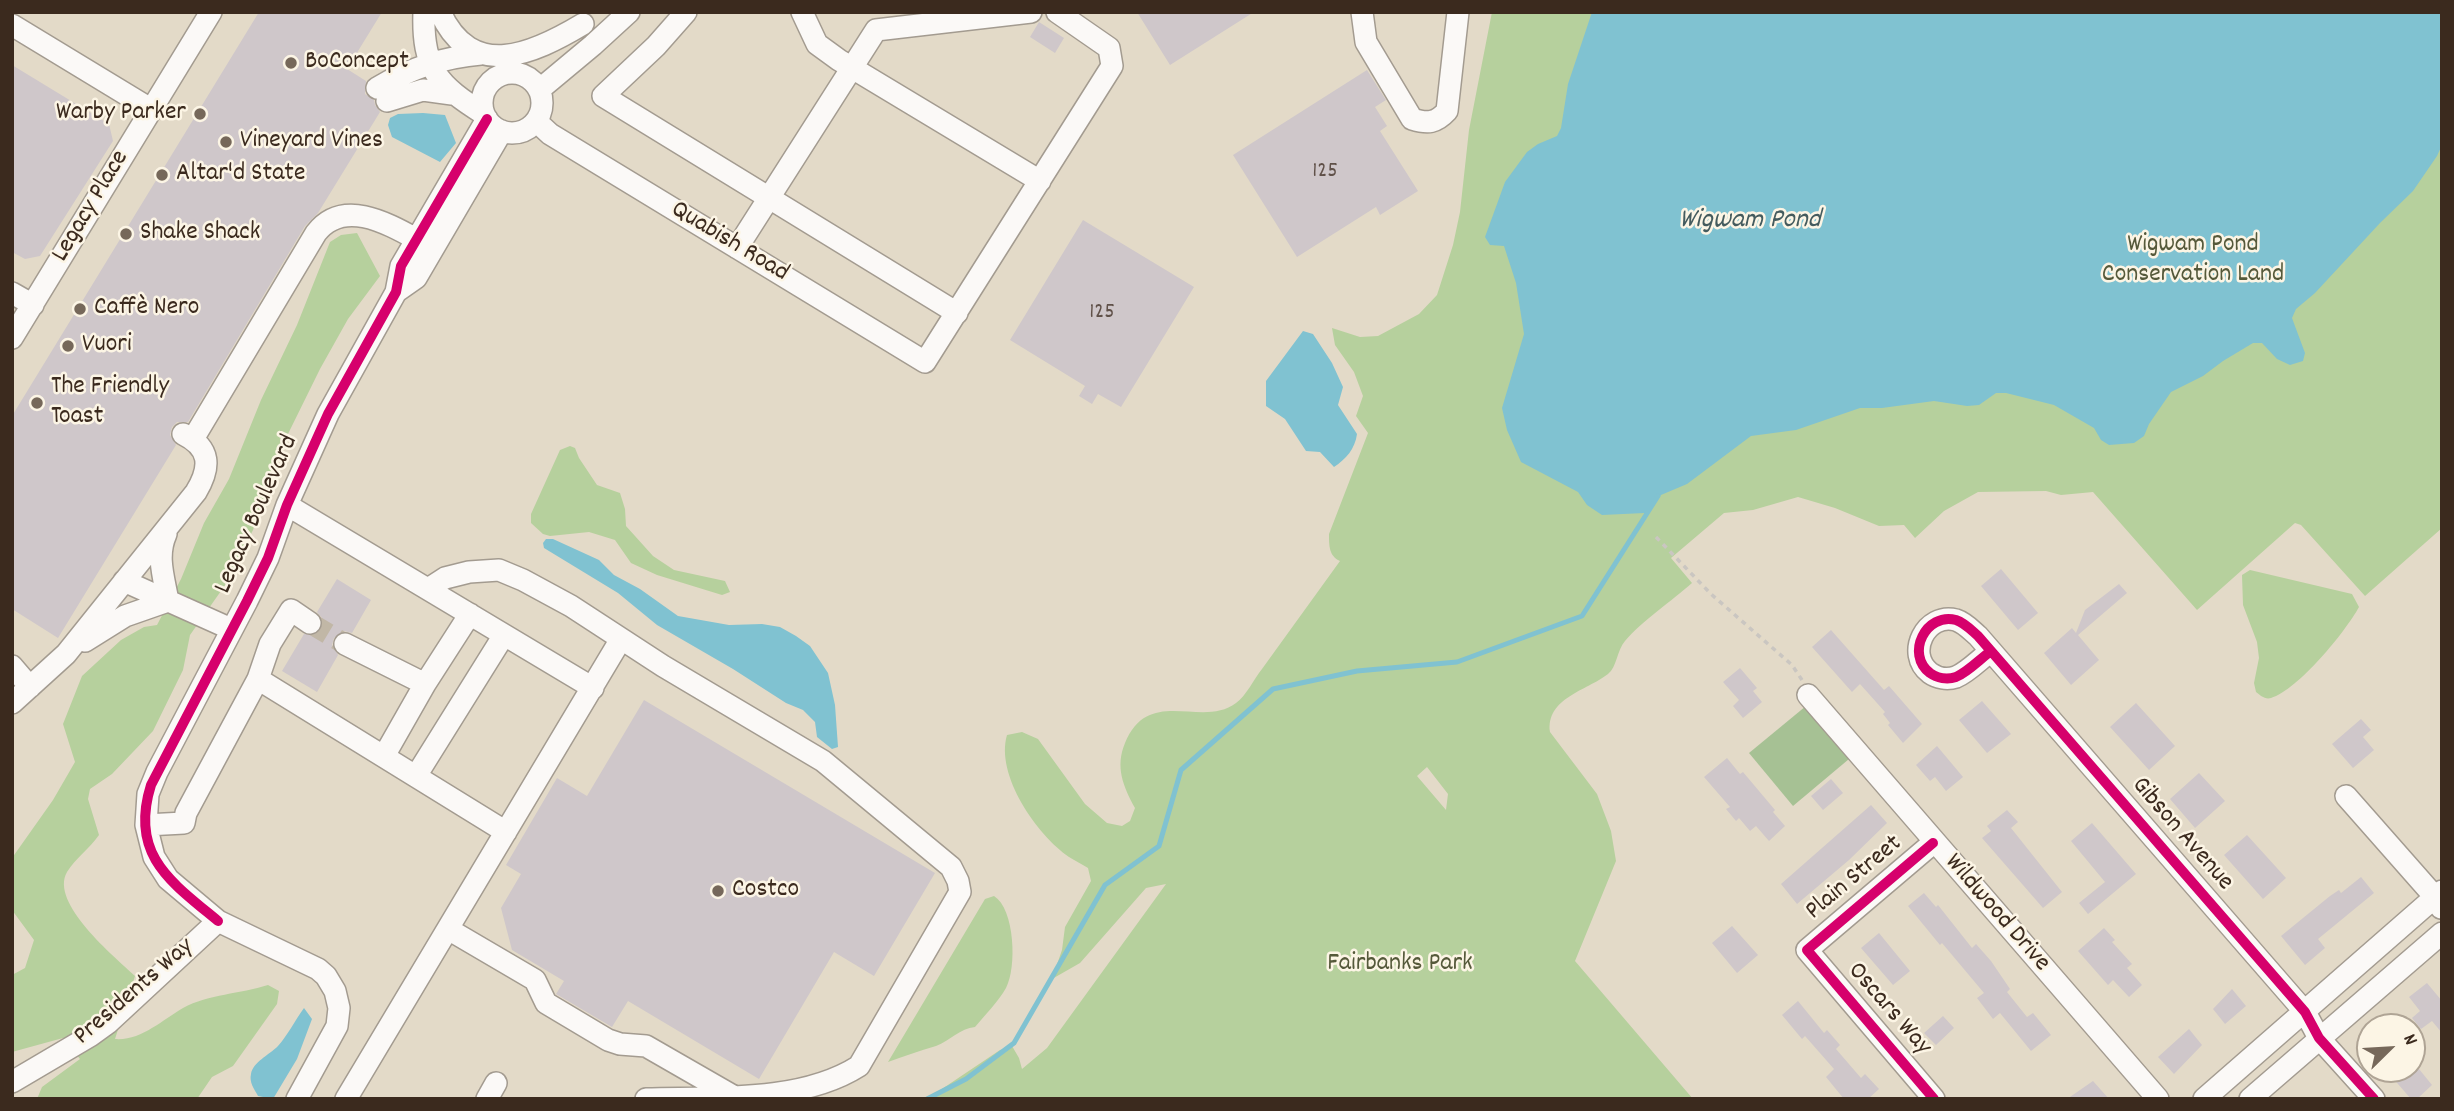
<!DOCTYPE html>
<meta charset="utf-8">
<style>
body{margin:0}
#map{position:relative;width:2454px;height:1111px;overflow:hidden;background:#e3dac8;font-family:Dekko,sans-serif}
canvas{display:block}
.frame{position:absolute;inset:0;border:14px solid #3b2a1e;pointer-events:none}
.north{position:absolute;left:2356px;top:1013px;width:70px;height:70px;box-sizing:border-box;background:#fcf5e5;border:2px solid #afa495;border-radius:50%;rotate:66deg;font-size:19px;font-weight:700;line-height:28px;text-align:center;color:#3b2a1e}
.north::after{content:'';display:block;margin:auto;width:24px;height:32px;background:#76685a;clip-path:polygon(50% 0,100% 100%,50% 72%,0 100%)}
</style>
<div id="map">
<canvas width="2454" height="1111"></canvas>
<div class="frame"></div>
<div class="north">N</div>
</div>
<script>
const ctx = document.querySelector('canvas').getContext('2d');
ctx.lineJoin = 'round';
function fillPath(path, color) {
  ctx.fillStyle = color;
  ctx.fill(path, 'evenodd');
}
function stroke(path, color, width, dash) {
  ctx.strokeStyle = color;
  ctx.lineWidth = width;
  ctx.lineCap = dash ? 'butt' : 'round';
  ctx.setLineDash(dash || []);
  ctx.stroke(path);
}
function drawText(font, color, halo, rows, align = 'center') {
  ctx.font = font + ' Dekko,sans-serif';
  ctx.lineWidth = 5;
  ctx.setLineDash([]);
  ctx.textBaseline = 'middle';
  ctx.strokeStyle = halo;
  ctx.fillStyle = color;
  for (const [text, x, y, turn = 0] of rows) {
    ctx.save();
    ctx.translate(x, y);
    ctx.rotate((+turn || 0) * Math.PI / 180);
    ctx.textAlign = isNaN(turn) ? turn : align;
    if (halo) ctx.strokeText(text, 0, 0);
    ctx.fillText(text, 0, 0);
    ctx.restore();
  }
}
fillPath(new Path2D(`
 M1492,12H2442V528L2365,596L2301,525L2295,523L2197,610L2093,492L2061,495L2046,491L1978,492L1944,511L1915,538L1904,525L1879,526L1835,508L1798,497L1753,510L1724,513L1671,558L1692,583C1673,600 1641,622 1625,641C1617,650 1617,667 1608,674C1586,691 1546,698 1550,732L1597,794L1611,831L1616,861L1575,961L1693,1099H927L1000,1050L1012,1046L1019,1058L1022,1069L1047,1048L1166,884L1146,888L1080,963L1052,979L1062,950L1065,927L1091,881L1088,868C1082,864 1075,861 1069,857C1037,835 995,775 1007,735L1022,732L1038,739L1085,804L1107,823L1122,826L1130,821L1135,808C1123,786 1115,767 1125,743C1149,685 1202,729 1236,703C1246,696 1254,679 1262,669C1288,633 1314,597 1340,561C1329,556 1329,546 1329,534L1368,433L1356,416L1363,396L1354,372L1335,345L1332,328L1360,337L1378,336L1419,314L1437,295L1453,245L1460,212L1469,130ZM1427,767L1448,794L1446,810L1417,776Z
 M357,233L380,276L348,319L320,369L286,438L253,530L228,581L190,635L183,670L153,731L112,774L90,789L88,799L99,835C90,848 75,859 67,872C49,903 115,957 135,976L115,1039C141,1041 162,1020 183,1008C209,994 240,994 268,985L279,991L277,1004L233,1066L212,1077L197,1099H37L42,1087L80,1059L63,1038L12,1052V975L25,968L34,940L12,910V858L53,800L75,762L63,724L82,676L121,640L144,627L157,625L181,579L204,523L229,479L261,400L297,325L330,242L341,235Z
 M570,446L575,448L579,458L597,485L620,493L625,509L626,526L653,556L674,570L725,581L730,592L722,595L657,575L631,563L615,540L589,532L550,536L543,534L531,523V514L560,450Z
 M2250,570L2352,594L2359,607C2346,631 2298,690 2271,698C2265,700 2260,695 2256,692L2254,683L2259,658L2257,642L2243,605L2242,575Z
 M994,896C1015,909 1017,968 1006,988C998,1002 985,1015 975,1027C960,1028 950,1041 936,1046C919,1051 904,1056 888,1062L985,899Z`), '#b6d09d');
fillPath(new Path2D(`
 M1806,706L1849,759L1793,806L1749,753Z`), '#a6c194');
fillPath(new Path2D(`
 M1592,12H2442V145L2437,156L2413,191L2380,223L2315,293L2296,309L2292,318L2305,353L2303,361L2290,365L2277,359L2262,343H2253L2223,361L2203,376L2171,392L2149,424L2144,436L2134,443L2109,445L2101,440L2094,428L2054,405L2006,393H1996L1979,405L1967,406L1934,401L1882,408H1860L1796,430L1751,436L1687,484L1661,495L1645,513L1602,515L1587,505L1578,492L1521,462L1507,430L1502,408L1524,334L1516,283L1504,246L1490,245L1485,237L1505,182L1527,152L1538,144L1557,136L1561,128L1568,84Z
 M423,113L445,115L456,143L440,162L392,137L388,125L390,118L398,114Z
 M1303,331L1313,334L1332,363L1343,387L1338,405L1357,434C1355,449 1346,459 1334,467L1320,452L1306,451L1285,419L1266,406V381Z
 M546,539H553L599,560L614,575L640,589L678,616L729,625L762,624L780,627L796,636L810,646L828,673L835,705L838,747L832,749L817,737L815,722L803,710L786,703L733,669L657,625L618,593L544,548L543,543Z
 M304,1008L312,1019L297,1059L273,1099L258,1096C254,1089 249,1082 251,1074C253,1062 269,1055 278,1046C288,1035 295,1020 304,1008Z`), '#80c2d1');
stroke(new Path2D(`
 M927,1099L966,1079L1014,1043L1105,885L1159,846L1181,770L1273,689L1357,671L1457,662L1582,616L1658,496`), '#80c2d1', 5);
fillPath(new Path2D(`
 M259,12H382L347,69L366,81L365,94L374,100L375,105L380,112L318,213L305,226L188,422H177L172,427L170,435L176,445L58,638L12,609V416Z
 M1137,12H1254L1170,65Z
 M1039,22L1064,38L1055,53L1030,37Z
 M12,65L109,124L113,141L40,256L25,259L12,252Z
 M1367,70L1386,100L1375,107L1387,126L1380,131L1418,191L1380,215L1376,207L1297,257L1233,155Z
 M1083,220L1194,287L1121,407L1098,394L1092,404L1079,396L1085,386L1010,340Z
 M2001,569L2038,613L2018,630L1981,586Z
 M337,579L371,600L352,633L344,631L334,638L332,645L338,655L317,692L282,671L304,634L315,635L321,630L322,618L317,612Z
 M2119,584L2127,593L2078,635L2099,660L2071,685L2044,653L2072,628L2076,633L2085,610Z
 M1831,630L1884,690L1889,686L1922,724L1903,743L1888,725L1890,723L1883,714L1885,712L1860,684L1852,692L1812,647Z
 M1740,668L1757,688L1753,691L1762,702L1743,718L1733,706L1739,700L1723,682Z
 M644,700L935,873L874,976L834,952L759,1079L628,1001L612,1027L556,994L564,981L512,950L501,908L521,874L506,865L557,778L587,796Z
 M1982,701L2011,734L1987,753L1959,720Z
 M2136,703L2175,746L2149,770L2110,727Z
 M2361,719L2371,730L2363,737L2374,750L2353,768L2332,744Z
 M1937,746L1963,777L1946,791L1935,777L1930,781L1916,765Z
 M1727,758L1740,774L1743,772L1775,810L1773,812L1785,826L1769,841L1756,826L1750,831L1739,818L1736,821L1726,809L1730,807L1704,777Z
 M2199,773L2225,801L2195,828L2170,799Z
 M1831,779L1843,793L1823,810L1811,796Z
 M1871,805L1887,823L1849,860L1797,904L1781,884Z
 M2007,810L2018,822L2011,828L2062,892L2043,908L1982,838L1991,831L1987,826Z
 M2092,823L2136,874L2088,914L2079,903L2105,882L2071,841Z
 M2247,835L2286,878L2263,899L2224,855Z
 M2361,877L2374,893L2318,939L2325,948L2305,965L2281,936L2330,896L2339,890L2341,893Z
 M1924,893L1936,907L1938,905L1972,948L1976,944L1991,961L2010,989L2007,992L2027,1017L2033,1013L2051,1035L2031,1051L2000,1013L1993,1019L1977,998L1984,993L1942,943L1940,945L1908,906Z
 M1732,926L1758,955L1737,973L1712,943Z
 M2104,928L2115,940L2112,942L2132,964L2127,968L2142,985L2129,997L2113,980L2108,985L2078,951Z
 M1879,933L1910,971L1893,985L1861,948Z
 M2427,983L2442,1001V1033L2432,1021L2421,1029L2412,1018L2420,1011L2409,997Z
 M2232,989L2246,1006L2225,1024L2213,1009Z
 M1798,1001L1824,1033L1827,1030L1840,1045L1836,1049L1861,1078L1865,1074L1879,1089L1868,1099H1844L1826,1077L1834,1069L1805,1036L1802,1039L1782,1015Z
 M1943,1016L1954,1028L1936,1045L1924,1033Z
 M2189,1029L2202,1045L2174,1074L2158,1057Z
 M2385,1069H2419L2432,1085L2417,1099H2411Z
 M2093,1081L2109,1099H2067Z`), '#cfc7ca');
stroke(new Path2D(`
 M310,623L345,644`), '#c1b7a6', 21, [21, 10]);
const minor = new Path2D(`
 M424,12C422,69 438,85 484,114
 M440,12C472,82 533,54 583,24
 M686,12L656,46L603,96L957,313
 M802,12L817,44L839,60L1040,181
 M1362,12L1366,42L1412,119C1428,124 1436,123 1447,111L1458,12
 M12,25L152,110
 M482 103a30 30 0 1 1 60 0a30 30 0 1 1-60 0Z
 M377,88C409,69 444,57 481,54
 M539,90L593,45L629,12
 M387,101L423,90L452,94
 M536,121L550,134L925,362L1112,66L1109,48L1057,12
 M737,248L876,30L1031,12
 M396,292L416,278L502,131
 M12,293L33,305
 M12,338L211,12
 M193,439L316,233C347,193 399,231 433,248
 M287,505L593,688
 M166,534C156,556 164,578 168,601
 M124,581L231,629
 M428,589L445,578L469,572L499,570L523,580L571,606L663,666L823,761L951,867L958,881L960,892L859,1066C801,1103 714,1097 646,1099
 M85,641L125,616L168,601
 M345,644L425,684
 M1991,651C1980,659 1968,672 1956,677C1947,680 1937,678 1930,673C1905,654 1926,612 1956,620C1965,623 1971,630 1978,636L2305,1012L2319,1038L2374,1099
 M12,666L30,687
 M258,679L506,832
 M1808,695L2158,1099
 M12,703L66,654L196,492C211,467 211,448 183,434
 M384,756L425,684L470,614
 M416,776L504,635
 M2346,796L2435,897L2441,908
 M146,825L184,823L186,813L258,679L270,644L291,610L310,623
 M1933,843L1807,950L1934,1099
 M448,929L535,980L546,1003L608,1040L620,1044L646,1046L733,1096
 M12,1082L90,1036L108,1023L218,921
 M297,1099L337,1026L339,1008L335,991L326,976L318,969L218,921L168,879L154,857L146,825L148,794L157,772L247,601L268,558L287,505L328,414L396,292L401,266L487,119
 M346,1099L621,639
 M487,1099L496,1083
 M2204,1099L2442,891
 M2250,1099L2442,933`);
stroke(minor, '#a39b90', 24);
stroke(new Path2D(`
 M1656,537L1711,594L1792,665L1802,680`), '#cac6c1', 3.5, [5, 5]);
stroke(minor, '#fbf9f7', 21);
stroke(new Path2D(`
 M1991,651C1980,659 1968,672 1956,677C1947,680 1937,678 1930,673C1905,654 1926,612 1956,620C1965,623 1971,630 1978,636L2305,1012L2319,1038L2374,1099
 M1933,843L1807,950L1934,1099
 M218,921C171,882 129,855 151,785L247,601L268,558L287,505L328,414L396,292L401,266L487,119`), '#d6006c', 10);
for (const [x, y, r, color] of [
 [291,63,7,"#76685a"],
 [200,114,7,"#76685a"],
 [226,142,7,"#76685a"],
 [162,175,7,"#76685a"],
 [126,234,7,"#76685a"],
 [80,309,7,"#76685a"],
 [68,346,7,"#76685a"],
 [37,403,7,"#76685a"],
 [718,891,7,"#76685a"]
]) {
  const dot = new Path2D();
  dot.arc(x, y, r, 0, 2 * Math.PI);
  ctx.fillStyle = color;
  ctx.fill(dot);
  stroke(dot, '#fcf5e5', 2.5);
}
drawText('23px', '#605149', null, [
 ["125",1325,173],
 ["125",1102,314]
]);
drawText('26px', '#3b2a1e', '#fcf5e5', [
 ["BoConcept",305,63],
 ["Warby Parker",186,114,"right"],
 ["Vineyard Vines",240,142],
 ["Altar'd State",176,175],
 ["Shake Shack",140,234],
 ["Caffè Nero",94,309],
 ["Vuori",82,346],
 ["The Friendly",51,388],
 ["Toast",51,418],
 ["Costco",732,891]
], 'left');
drawText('26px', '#3b2a1e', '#fcf5e5', [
 ["Legacy Place",92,207,-59],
 ["Quabish Road",729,243,31],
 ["Legacy Boulevard",258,515,-66],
 ["Gibson Avenue",2181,835,49],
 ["Plain Street",1855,879,-40],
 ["Wildwood Drive",1996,914,49],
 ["Presidents Way",135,993,-41],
 ["Oscars Way",1888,1010,49]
]);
drawText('26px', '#55593a', '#fcf5e5', [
 ["Wigwam Pond",2193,246],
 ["Conservation Land",2193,276],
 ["Fairbanks Park",1400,965]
]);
drawText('italic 28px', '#445b5e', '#fcf5e5', [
 ["Wigwam Pond",1750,222]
]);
</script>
